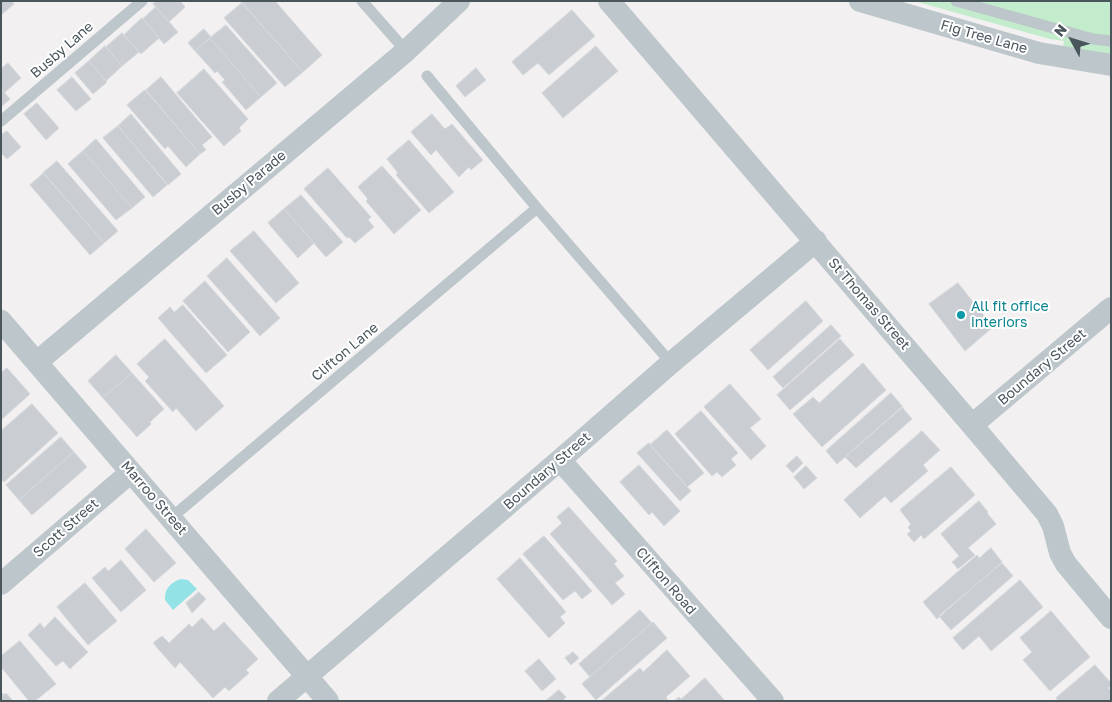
<!DOCTYPE html>
<style>
body{margin:0}
#map{position:relative;width:1112px;height:702px;overflow:hidden;background:#f2f0f0;font-family:"Golos Text",sans-serif}
canvas{display:block}
.frame{position:absolute;inset:0;border:2px solid #49565c;pointer-events:none}
.north{position:absolute;left:1047px;top:15px;width:50px;height:50px;-webkit-text-stroke:4px #fff;paint-order:stroke;rotate:309deg;font-size:14px;font-weight:700;line-height:20px;text-align:center;color:#49565c}
.north::after{content:'';display:block;margin:auto;width:18px;height:22px;background:#49565c;clip-path:polygon(50% 0,100% 100%,50% 72%,0 100%)}
</style>
<div id="map">
<canvas width="1112" height="702"></canvas>
<div class="frame"></div>
<div class="north">N</div>
</div>
<script>
const ctx = document.querySelector('canvas').getContext('2d');
ctx.lineJoin = 'round';
function fillPath(path, color) {
  ctx.fillStyle = color;
  ctx.fill(path, 'evenodd');
}
function stroke(path, color, width, dash) {
  ctx.strokeStyle = color;
  ctx.lineWidth = width;
  ctx.lineCap = dash ? 'butt' : 'round';
  ctx.setLineDash(dash || []);
  ctx.stroke(path);
}
function drawText(font, color, halo, rows, align = 'center') {
  ctx.font = font + ' "Golos Text",sans-serif';
  ctx.lineWidth = 4;
  ctx.setLineDash([]);
  ctx.textBaseline = 'middle';
  ctx.strokeStyle = halo;
  ctx.fillStyle = color;
  for (const [text, x, y, turn = 0] of rows) {
    ctx.save();
    ctx.translate(x, y);
    ctx.rotate((+turn || 0) * Math.PI / 180);
    ctx.textAlign = isNaN(turn) ? turn : align;
    if (halo) ctx.strokeText(text, 0, 0);
    ctx.fillText(text, 0, 0);
    ctx.restore();
  }
}
fillPath(new Path2D(`
 M914,1H1111V70L1063,47L1064,41L1050,39Z`), '#c2eccb');
fillPath(new Path2D(`
 M181,579L188,580L197,589L173,610L165,600C164,589 171,582 181,579Z`), '#92e2e6');
const building = new Path2D(`
 M1,1H12L14,4L1,15Z
 M156,1H180L185,7L169,22L153,4Z
 M241,1H275L322,55L303,72Z
 M242,3L303,72L285,87L224,18Z
 M156,7L178,32L164,44L143,19Z
 M572,10L595,36L549,75L538,63L523,75L512,62Z
 M142,18L159,38L141,54L124,35Z
 M226,25L277,83L261,97L210,38Z
 M204,29L211,37L195,51L188,43Z
 M122,33L139,52L122,66L106,47Z
 M210,38L261,97L246,110L222,82L225,80L217,71L215,73L195,51Z
 M105,46L122,66L106,81L89,61Z
 M596,46L618,71L563,118L542,93Z
 M89,61L107,82L93,94L75,73Z
 M8,63L21,78L4,93L1,89V69Z
 M476,68L486,80L465,97L456,86Z
 M204,69L248,119L239,128L241,131L224,146L177,93Z
 M72,77L91,99L76,111L57,90Z
 M161,77L212,137L202,145L206,150L200,154L146,90Z
 M1,89L10,99L1,107Z
 M145,90L200,154L186,167L168,146L165,149L127,105Z
 M37,103L59,128L46,140L24,114Z
 M131,114L181,174L168,185L118,126Z
 M432,114L445,129L452,124L483,160L471,170L469,167L459,177L436,150L431,155L411,132Z
 M118,126L167,185L153,197L103,138Z
 M7,131L21,147L7,159L1,153V135Z
 M96,139L145,197L132,208L83,151Z
 M409,140L454,192L429,213L396,175L398,173L387,159Z
 M83,151L132,208L116,220L68,164Z
 M57,161L118,231L104,243L43,173Z
 M382,166L421,210L394,234L366,201L368,199L358,187Z
 M328,168L371,217L368,220L374,227L355,243L349,237L347,238L304,189Z
 M44,173L104,243L90,255L30,185Z
 M301,195L343,242L326,257L284,209Z
 M284,209L314,243L298,258L268,223Z
 M254,231L299,283L276,303L230,251Z
 M227,258L280,318L260,336L207,276Z
 M205,281L250,332L228,352L183,301Z
 M958,283L993,327L965,351L929,304Z
 M806,301L823,321L768,370L750,350Z
 M183,305L227,355L206,373L158,318L170,307L174,312Z
 M831,325L841,336L783,388L773,377Z
 M165,339L224,406L196,431L176,408L173,412L145,381L149,377L137,364Z
 M840,339L854,355L790,410L777,395Z
 M116,355L132,373L103,398L88,381Z
 M863,363L886,390L822,447L793,414L813,397L819,403Z
 M7,368L30,394L1,420V373Z
 M132,373L164,409L150,422L151,424L137,437L103,398Z
 M730,384L761,419L750,428L766,446L751,460L704,407Z
 M891,393L903,407L837,464L826,451Z
 M32,404L58,433L4,482L1,479V431Z
 M902,407L912,419L856,468L845,457Z
 M701,411L738,453L731,459L736,465L722,477L717,472L712,476L675,434Z
 M667,430L704,473L687,487L650,445Z
 M922,431L940,450L923,465L928,471L891,503L885,496L860,518L844,500Z
 M61,437L74,452L19,500L6,485Z
 M649,443L691,491L680,501L637,453Z
 M74,452L87,467L32,515L19,500Z
 M797,456L803,463L793,473L786,466Z
 M639,465L680,511L664,526L652,512L649,515L620,482Z
 M806,466L817,478L804,489L794,477Z
 M951,467L975,495L924,539L921,535L914,542L907,534L911,531L908,527L911,524L900,510Z
 M979,501L988,512L987,513L996,524L968,548L975,555L958,569L952,562L959,556L941,534Z
 M569,507L617,561L614,564L624,576L615,583L625,594L612,605L550,534L562,523L557,517Z
 M146,529L176,563L154,582L125,549Z
 M544,536L592,591L582,599L575,591L563,600L523,554Z
 M991,548L1002,562L937,619L923,602L977,555L979,558Z
 M520,558L566,612L560,617L565,623L549,638L497,579Z
 M121,560L146,590L121,612L92,578L105,567L108,571Z
 M1002,563L1013,576L951,630L939,616Z
 M1020,580L1043,607L991,651L979,636L963,650L953,638Z
 M85,583L117,621L88,645L57,607Z
 M199,592L206,599L192,613L186,603Z
 M640,610L652,623L590,677L579,664Z
 M1051,611L1090,657L1050,691L1023,660L1032,652L1020,638Z
 M55,617L88,652L70,669L63,661L56,666L28,635L40,623L44,628Z
 M202,618L214,631L224,622L258,659L246,670L249,673L229,691L225,687L213,698L180,662L175,668L153,643L162,636L169,643L189,624L192,627Z
 M653,622L667,638L596,700L582,684Z
 M20,641L56,684L35,701H29L1,667V656Z
 M667,650L690,676L666,697L668,701H601L640,668L643,672Z
 M573,652L579,658L571,665L565,658Z
 M539,659L556,679L542,691L525,671Z
 M1095,665L1111,683V686L1108,688L1111,691V701H1058L1056,698Z
 M705,678L725,701H674L679,697L681,699Z
 M559,690L566,697L562,701H548L547,700Z
 M1,692L4,695L6,693L13,701H1Z`);
fillPath(building, '#caced2');
stroke(building, '#d4d7db', 1);
stroke(new Path2D(`
 M362,1L406,51
 M956,1L1093,39L1111,41
 M427,76L537,208L671,363
 M1,121L142,1
 M171,518L537,208`), '#bdc6cb', 11);
stroke(new Path2D(`
 M609,1L972,425L1047,514L1053,526L1060,553L1066,564L1111,618
 M860,1L1039,53L1111,65
 M1,321L328,701
 M37,362L406,51L459,1
 M972,425L1111,308
 M560,460L773,701
 M1,584L131,472
 M278,701L560,460L671,363L816,241`), '#bdc6cb', 22);
for (const [x, y, r, color] of [
 [961,315,5,"#0f9aa8"]
]) {
  const dot = new Path2D();
  dot.arc(x, y, r, 0, 2 * Math.PI);
  ctx.fillStyle = color;
  ctx.fill(dot);
  stroke(dot, '#fff', 2);
}
drawText('14px', '#49565c', '#fff', [
 ["Fig Tree Lane",984,37,16],
 ["Busby Lane",62,50,-41],
 ["Busby Parade",249,183,-40],
 ["St Thomas Street",869,304,49],
 ["Clifton Lane",345,352,-40],
 ["Boundary Street",1042,367,-40],
 ["Boundary Street",547,471,-41],
 ["Marroo Street",154,498,49],
 ["Scott Street",66,528,-41],
 ["Clifton Road",666,581,49]
]);
drawText('14px', '#0d838f', '#fff', [
 ["All fit office",971,307],
 ["interiors",971,323]
], 'left');
</script>
